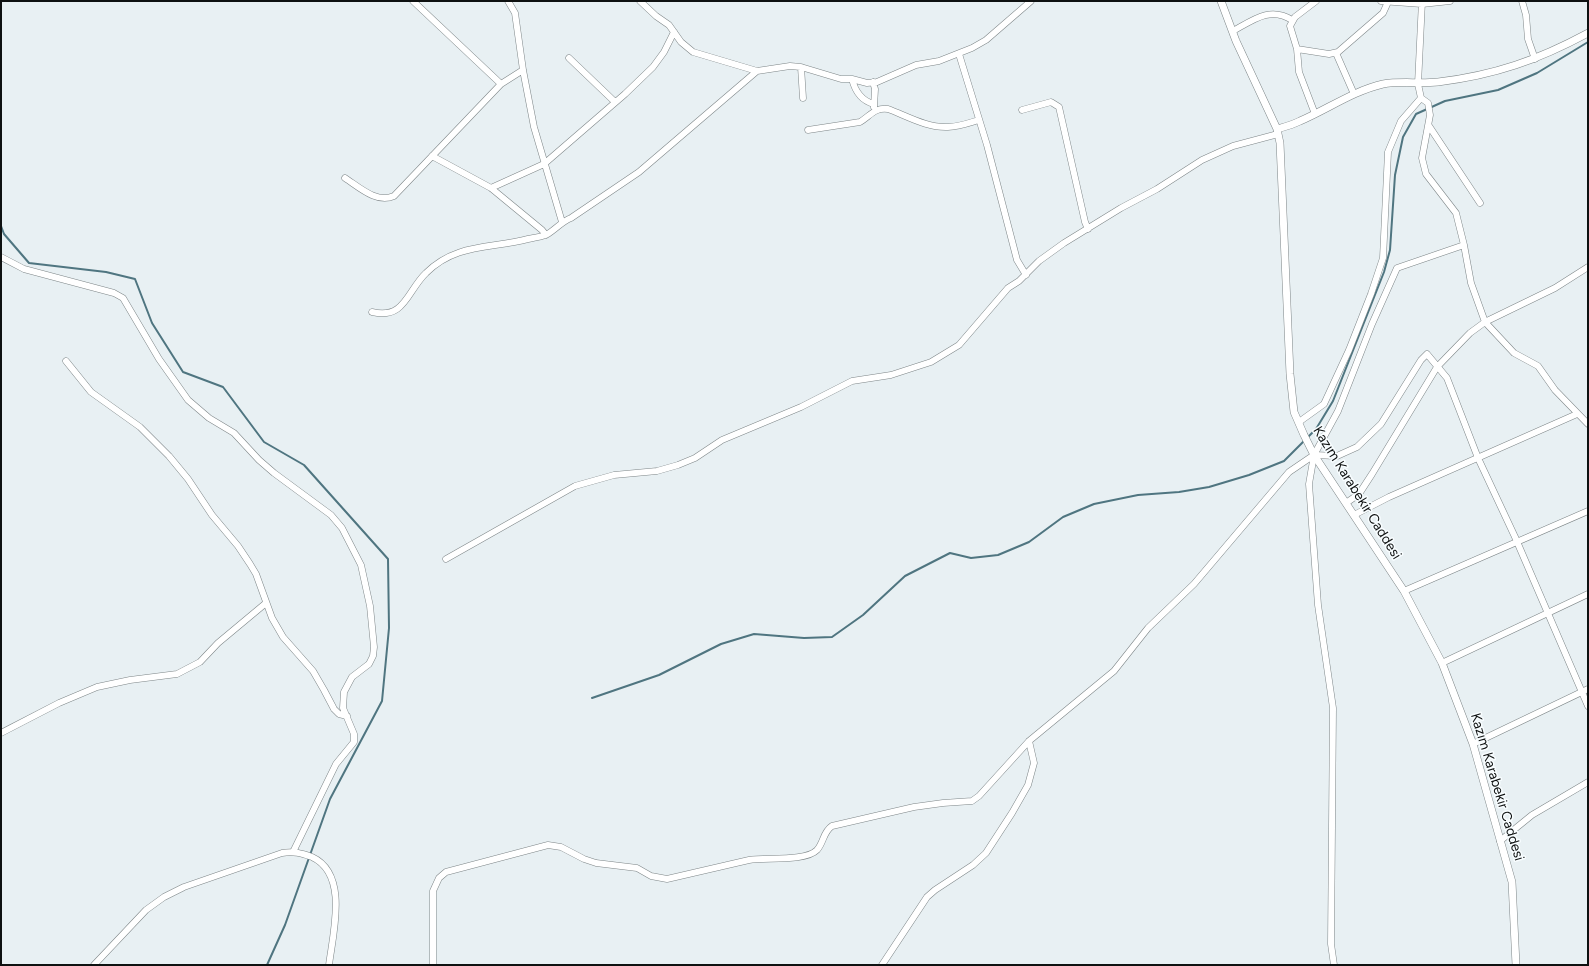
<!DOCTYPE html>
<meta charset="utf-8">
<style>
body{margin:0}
#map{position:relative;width:1589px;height:966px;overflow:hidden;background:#e8f0f3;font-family:Figtree,sans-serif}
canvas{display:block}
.frame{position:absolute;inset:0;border:2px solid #0e1111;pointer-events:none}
</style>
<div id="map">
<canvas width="1589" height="966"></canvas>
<div class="frame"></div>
</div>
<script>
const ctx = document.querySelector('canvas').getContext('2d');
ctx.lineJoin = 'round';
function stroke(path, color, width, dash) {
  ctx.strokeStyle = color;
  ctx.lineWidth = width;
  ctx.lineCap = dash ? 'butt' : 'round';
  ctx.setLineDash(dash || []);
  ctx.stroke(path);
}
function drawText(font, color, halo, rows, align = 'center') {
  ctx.font = font + ' Figtree,sans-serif';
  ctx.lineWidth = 3;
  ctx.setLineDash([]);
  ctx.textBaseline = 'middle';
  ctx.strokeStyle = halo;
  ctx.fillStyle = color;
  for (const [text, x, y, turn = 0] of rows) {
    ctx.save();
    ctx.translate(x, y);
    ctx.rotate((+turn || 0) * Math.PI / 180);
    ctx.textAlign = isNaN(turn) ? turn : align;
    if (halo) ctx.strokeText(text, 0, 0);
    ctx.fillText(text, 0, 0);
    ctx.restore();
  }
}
stroke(new Path2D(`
 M1,226L4,234L29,263L106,272L135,279L152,323L183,372L223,387L264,442L304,465L388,559L389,628L382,701L330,799L285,925L267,965
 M592,698L659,675L721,644L754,634L804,638L832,637L863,615L905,576L950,553L971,558L998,555L1029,542L1063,517L1094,504L1138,495L1179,492L1209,487L1249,475L1284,461L1316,429L1333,401L1384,272L1390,250L1395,175L1403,137L1416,114L1445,101L1498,90L1537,73L1588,42`), '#4f7580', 2);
const minor = new Path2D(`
 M413,1L501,84
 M508,1L515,13L523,70L534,127L562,222
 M640,1L656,16L669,25L681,42L693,52L757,71L790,66L801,67L841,79H852L867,83L877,82L916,65L939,61L972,48L986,40L1031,1
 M1381,1L1422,4L1450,1
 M1422,1L1418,84L1421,98L1428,103L1430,115L1422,158L1426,174L1456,213L1464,245L1471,283L1485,322L1514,353L1538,366L1555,390L1588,424
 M1522,1L1526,15L1528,39L1535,59
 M1233,31C1253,20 1270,6 1292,20
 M1297,49L1329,54L1338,52L1383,13L1388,2
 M1336,53L1354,94
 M959,54L987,145L1017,260L1026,275
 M569,58L615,102
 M801,67L803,98
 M852,79C855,91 862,101 874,104
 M873,82L875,89L874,107
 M1022,110L1051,102L1059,107L1085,222L1088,229
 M1315,114L1299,72L1297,49L1290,26L1295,17L1316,1
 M1429,126L1480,203
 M808,130L860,122C870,116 875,107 888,109C907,116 927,128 948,127C958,127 969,123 979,120
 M432,156L491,188L542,230L546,235
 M345,178C359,187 377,204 394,196L501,84L523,70
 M491,188L544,164L625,94L653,67L664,52L674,32
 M1,257L24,269L114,293L123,298L159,359L188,400L209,418L234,433L259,460L274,473L331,515L342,528L361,565L370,606L374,647L373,656L369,664L352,677L344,692L343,708L354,734V742L336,764L293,852
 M372,312C405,320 407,291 426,273C456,243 491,249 528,239C533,238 540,237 546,235C555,230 561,222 571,218L639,172L757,71
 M66,361L91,392L140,427L169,456L188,479L212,515L238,546L250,564L256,574L272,618L283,637L313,671L324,690L334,709L339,714L347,716
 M1299,422L1324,404L1349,350L1371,294L1383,258L1388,152L1401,121L1421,98
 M1346,503L1359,494L1372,474L1437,367L1470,333L1485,322L1555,288L1588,267
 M1354,515L1389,497L1577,414
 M446,559L575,486L614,475L657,471L678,465L695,458L722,440L801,407L852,381L891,375L931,362L959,345L1008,288L1019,281L1039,261L1064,243L1121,208L1157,189L1202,160L1233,146L1278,134
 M1404,591L1588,511
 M1442,663L1588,594
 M1,733L59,703L97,687L130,680L177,674L200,662L218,643L266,603
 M1473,744L1588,689
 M1500,841L1532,815L1588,782
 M94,965L146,910L164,897L184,887L282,853C293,851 301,853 312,857C349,874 333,933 329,965
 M433,965V891L439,878L446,872L548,845L561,847L584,859L596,863L637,868L651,876L667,879L749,860C765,857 805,862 817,850C824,842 823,832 832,826L914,807L943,803L972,801L979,796L1029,741L1114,671L1148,628L1194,584L1289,472L1314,455L1338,411L1372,324L1397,268L1464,245
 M882,965L927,897L935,890L973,865L986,853L1012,813L1028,785L1034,763L1029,741
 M1334,965L1331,944L1333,708L1318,605L1309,484L1314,455L1337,456L1357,447L1381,424L1421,360L1427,354L1447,378L1478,458L1515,537L1588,706`);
const tertiary = new Path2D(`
 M1221,1L1236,41L1277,129L1280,143L1290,374L1294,412L1304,435L1314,455L1404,591L1442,663L1473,744L1512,882L1516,965
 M1277,129C1284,127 1292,125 1300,121C1328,109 1353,91 1383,84C1400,81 1420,84 1438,82C1495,75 1538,60 1588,33`);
stroke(minor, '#7d8587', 7);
stroke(tertiary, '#7d8587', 8);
stroke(minor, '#fff', 6);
stroke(tertiary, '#fff', 7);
drawText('14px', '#0e1111', '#f8fdff', [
 ["Kazım Karabekir Caddesi",1357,493,58],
 ["Kazım Karabekir Caddesi",1497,787,73]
]);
</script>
